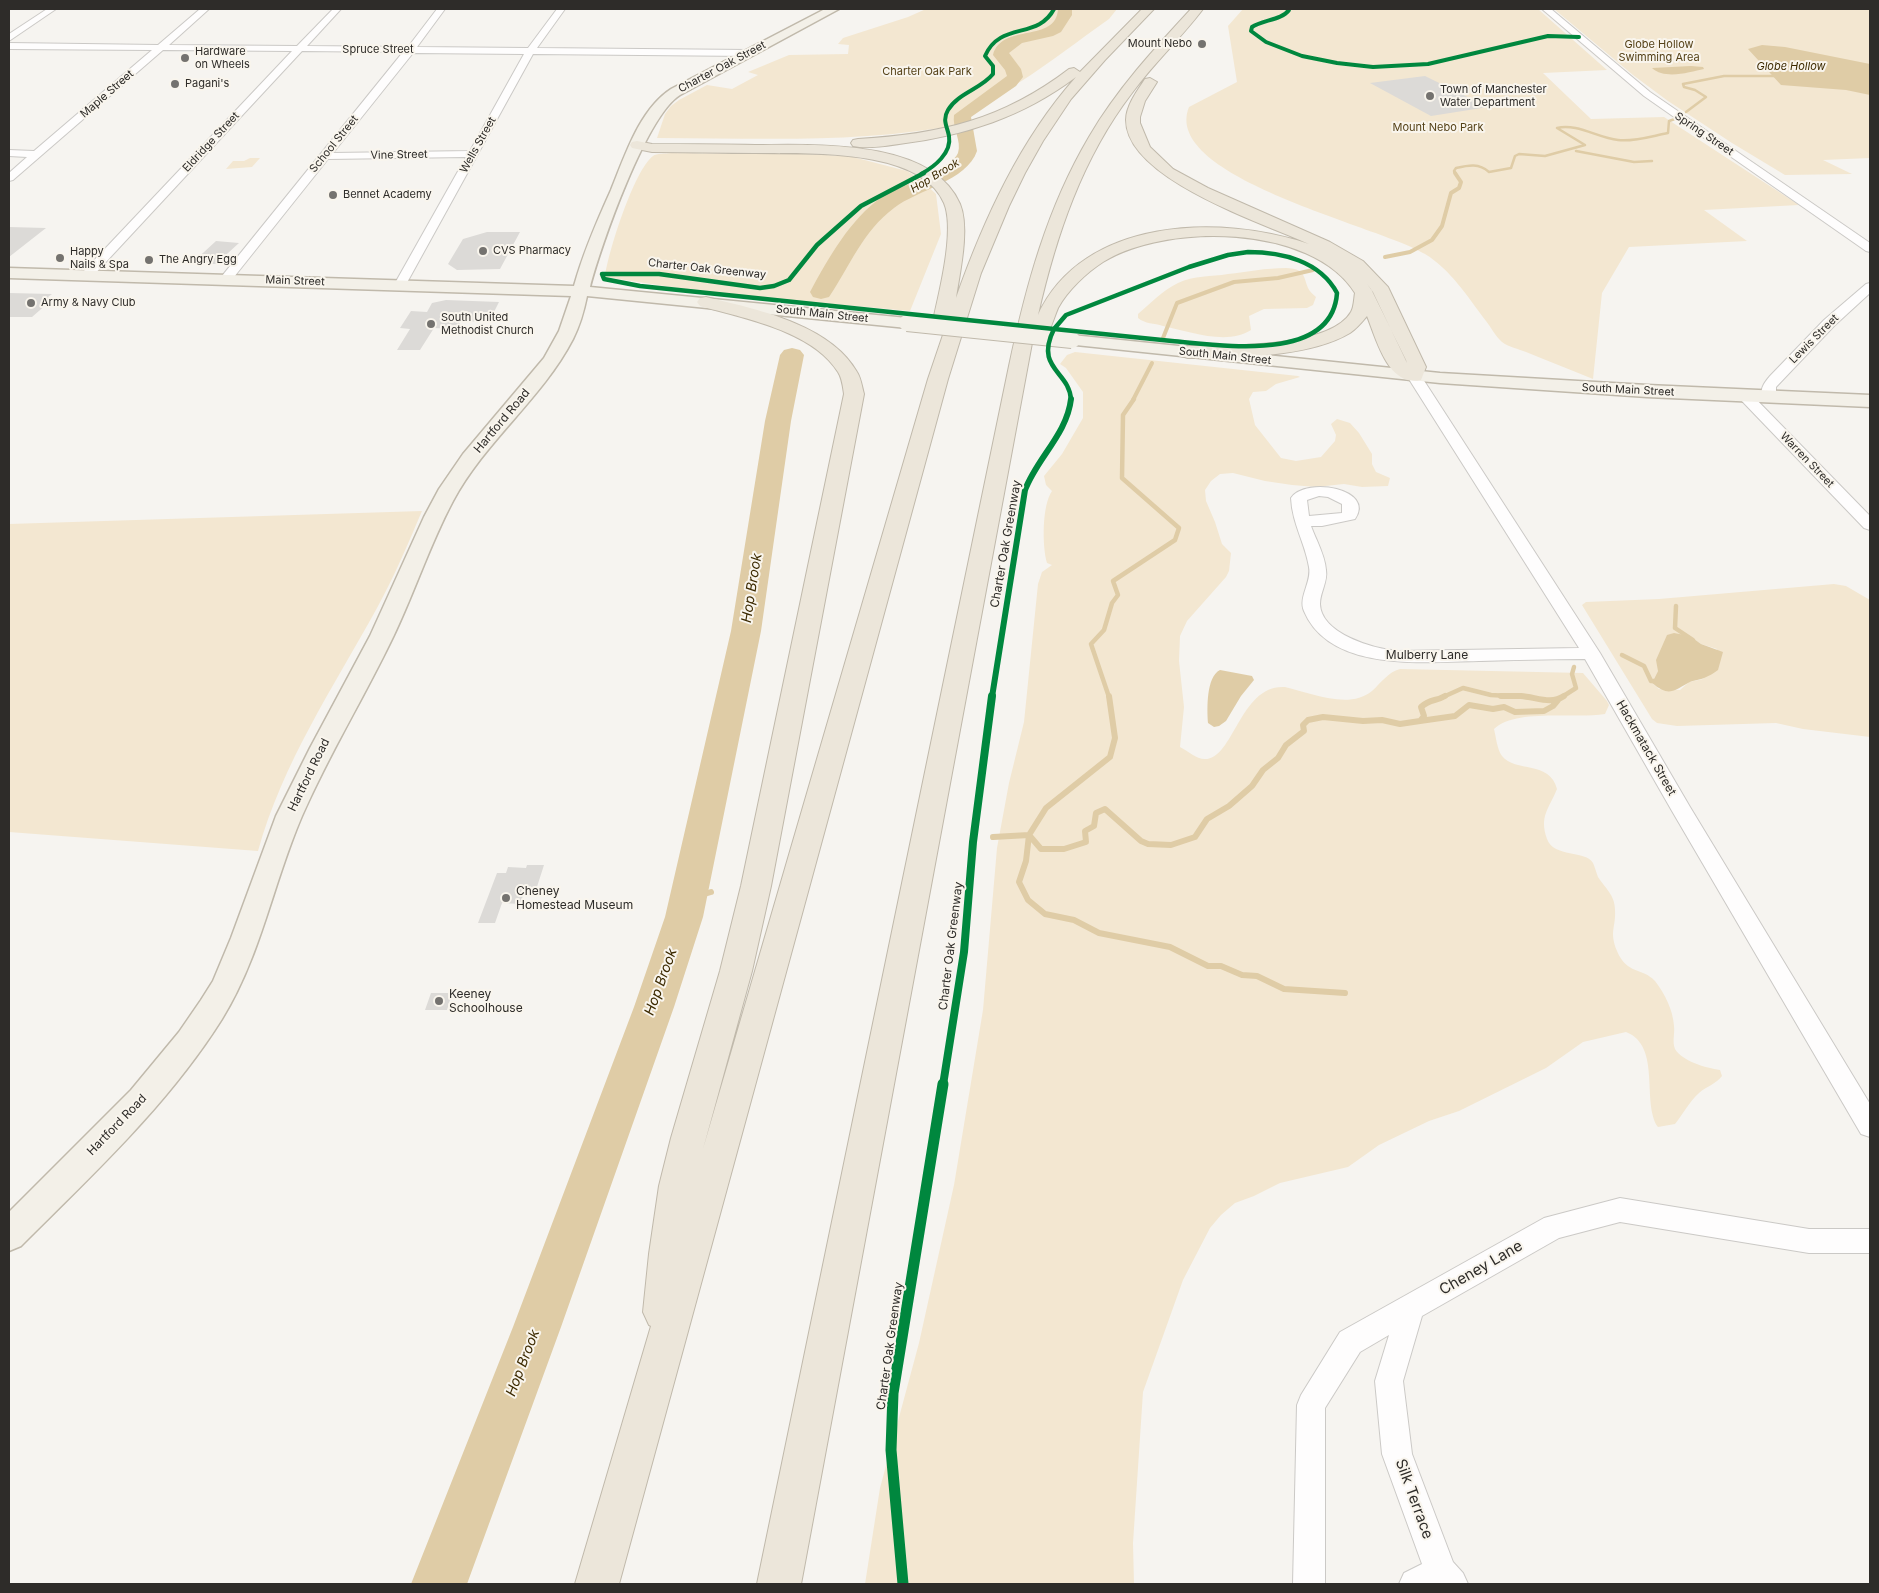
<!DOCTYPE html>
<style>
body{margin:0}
#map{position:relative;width:1879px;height:1593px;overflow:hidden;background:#f6f4f0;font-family:Inter,sans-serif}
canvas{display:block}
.frame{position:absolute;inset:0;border:10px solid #2e2c29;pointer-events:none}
</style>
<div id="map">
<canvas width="1879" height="1593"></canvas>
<div class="frame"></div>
</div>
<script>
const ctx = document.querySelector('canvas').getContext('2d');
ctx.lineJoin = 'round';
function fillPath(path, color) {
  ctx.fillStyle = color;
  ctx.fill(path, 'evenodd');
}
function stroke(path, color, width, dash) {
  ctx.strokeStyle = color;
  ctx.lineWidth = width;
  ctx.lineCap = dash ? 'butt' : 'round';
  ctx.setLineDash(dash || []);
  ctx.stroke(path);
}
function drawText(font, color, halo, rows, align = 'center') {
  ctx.font = font + ' Inter,sans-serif';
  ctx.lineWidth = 4;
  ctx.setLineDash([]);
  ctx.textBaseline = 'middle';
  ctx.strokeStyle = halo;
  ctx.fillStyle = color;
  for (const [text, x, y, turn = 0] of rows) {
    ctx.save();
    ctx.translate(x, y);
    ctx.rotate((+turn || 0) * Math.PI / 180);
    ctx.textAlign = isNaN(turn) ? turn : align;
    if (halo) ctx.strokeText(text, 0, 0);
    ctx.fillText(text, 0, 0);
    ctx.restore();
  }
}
fillPath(new Path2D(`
 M926,9H1117L1109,19C1079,40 1050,63 1020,82C995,96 979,97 962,124C860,144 761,138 657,138L665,114L671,106L679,100L707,85L732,89L758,75L748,72L789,55L848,54L849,45L838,44L843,38L908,17Z
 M1243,9H1538L1607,70L1543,73L1591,119L1664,117L1799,205L1704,210L1747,241L1629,247L1602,293L1593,379C1571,370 1548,361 1526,352C1519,349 1508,347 1502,342C1495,336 1491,327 1486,321C1467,296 1451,270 1425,254C1383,227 1160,178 1189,107L1237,82L1228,26Z
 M1554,9H1870V158L1823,160L1852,174L1785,175L1732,143L1668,101L1633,75Z
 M671,153L802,154L849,156L907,171L920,179L936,194L941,234L910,311L711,293L605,277C608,253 634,170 653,156C657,153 665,154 671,153Z
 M250,158H260L252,167L226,169L233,161H244Z
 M1286,268C1304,269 1303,274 1308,288C1310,292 1313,294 1316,297L1313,305L1307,308L1264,309L1249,316L1251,330C1227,346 1188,331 1163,326C1154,323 1145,324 1138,318V314C1151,303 1163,290 1178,283C1194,275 1211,277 1228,274C1247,272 1266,268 1286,268Z
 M1075,352L1298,376L1300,377L1276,384L1266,391L1253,392L1249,399L1255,425L1281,458L1296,461L1321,457L1335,441L1336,435L1331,424L1337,419L1350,423L1359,433L1372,454V464L1376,472L1390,478L1388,486L1362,487L1344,484L1316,487L1292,485L1265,481L1233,473L1220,474L1211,481L1205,490L1206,501L1215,522L1222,544L1231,553L1229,571L1226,577L1187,621L1180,636L1179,661L1184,707L1180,747C1188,751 1196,759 1205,759C1234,759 1240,684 1285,687C1311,693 1349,710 1372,691C1381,683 1388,672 1400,669L1583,673L1607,701L1609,705L1605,714C1576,719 1515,708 1494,729C1496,737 1497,749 1502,756C1515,773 1550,760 1557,789C1549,809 1539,816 1547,839C1554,858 1586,850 1593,863C1595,867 1596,872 1598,877C1605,888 1615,895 1615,910C1616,928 1609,931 1617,951C1627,975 1642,967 1655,981C1665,994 1673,1010 1674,1026C1675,1034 1672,1041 1675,1049C1682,1061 1706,1068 1720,1070L1722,1076C1716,1084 1707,1086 1699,1093C1689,1102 1683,1114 1675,1124L1658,1127C1641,1103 1662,1046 1626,1032L1583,1042L1546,1068L1459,1111L1429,1121L1379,1145L1348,1167L1280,1183L1254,1196L1235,1203L1221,1215L1210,1228L1183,1280L1143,1392L1133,1543L1134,1584H865L880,1488L919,1343L954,1185L983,1010L997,848L1009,783L1024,722L1038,584L1042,572L1052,565L1047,563C1042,546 1042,505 1052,491L1046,485L1044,476L1062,454L1083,418V392L1066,368L1060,364L1067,355Z
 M422,511C408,544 394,577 377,608C333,688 283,762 258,851L9,832V524Z
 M1834,584L1846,586L1870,600V737L1803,729L1776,723L1677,726L1657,723L1652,719L1582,605L1586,602L1659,599ZM1690,636L1701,644L1717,649L1703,679L1689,682L1680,690L1659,689L1652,683L1658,671Z`), '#f3e7d1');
fillPath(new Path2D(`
 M1762,45L1785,47L1870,64V95L1846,90L1781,85L1748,49Z
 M1691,66L1703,67L1704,69C1690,72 1665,80 1652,68Z
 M1674,633L1690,636L1701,644L1723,652L1718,670C1714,673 1709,676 1704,678C1699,680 1693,680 1688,683C1673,691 1669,697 1652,683L1658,671L1656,660L1667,635Z
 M1220,670L1252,676L1254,680L1241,696L1226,721L1219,726L1214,727L1208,723C1207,709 1206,677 1220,670Z`), '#dfcca6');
stroke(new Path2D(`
 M1686,112L1706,97L1695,90L1684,87L1683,84L1724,76H1781
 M1576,151L1634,162L1652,161
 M1456,174L1454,171L1456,168C1469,165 1479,163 1489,172L1511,168L1515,156L1519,154L1545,156L1585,145L1557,128C1577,123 1598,138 1618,140C1634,142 1652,136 1668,133L1669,121L1675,119`), '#dfcca6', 2.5);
stroke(new Path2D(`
 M1385,257L1410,252L1432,240L1442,226L1451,193L1459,188L1461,182L1455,173
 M1163,338L1177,303L1234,282L1278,278L1313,270
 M1133,400L1152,363`), '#dfcca6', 4);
stroke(new Path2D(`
 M1676,606L1675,628L1693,640
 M1622,655L1644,666L1651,681H1661
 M1109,697L1091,644L1104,630L1112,603L1118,595L1113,581L1175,540L1179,528L1122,478L1123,415L1134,399
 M1443,697L1463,688L1491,695L1527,697
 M1562,697L1576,688L1572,674L1574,667`), '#dfcca6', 4.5);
stroke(new Path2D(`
 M1501,696C1508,696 1515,696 1521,696C1536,697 1551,705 1564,696
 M1420,721L1455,716L1469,705L1493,709L1504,707L1515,712L1544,711L1553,706L1558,700
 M1029,835L1041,849H1064L1086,842L1085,831L1094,826L1096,813L1105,809L1141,841L1148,844L1171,845L1195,837L1207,819L1229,806L1252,786L1263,770L1278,758L1286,745L1304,731L1303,725L1308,720L1323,717L1363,721L1382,720L1400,724L1420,721L1424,716L1421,707C1431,698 1435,702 1445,696
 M1029,835L1026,861L1019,882L1028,900L1045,914L1074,920L1099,933L1170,947L1208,966H1221L1242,975L1257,976L1284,989L1345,993
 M993,837L1029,835L1046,808L1110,757L1115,738L1109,696
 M688,899L711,892`), '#dfcca6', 6);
fillPath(new Path2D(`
 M1058,9H1072V15L1061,32L1053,36L1022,43L1009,53L1021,69L1023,77L1016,86L971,117L977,151C967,181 917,190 894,208C863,231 850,266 829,297L821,299L813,297L810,292C828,259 850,219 882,197C898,187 952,169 958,153C962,141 952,128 954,115L1007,76L1005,70L993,55C1002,22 1056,44 1058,9Z
 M792,348L800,350L804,355L791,421L761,631L703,917L674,1007L561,1327L467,1584H411L513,1327L634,1007L665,917L731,631L765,421L780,355L784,350Z`), '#dfcca6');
fillPath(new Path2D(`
 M1425,76L1488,107L1431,116L1370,83Z
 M9,227L46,228L9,257Z
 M487,232H520L500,269L457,270L448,264L463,239Z
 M216,241L239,243L216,264H191Z
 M9,293L52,294L48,297H55L32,317H9Z
 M446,300L499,302L489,322L461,321L458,327L454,326L452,329L434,328L420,350H397L410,329L400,328L411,311L427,312L432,303Z
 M527,865H544L535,893H524L520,904L502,903L495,923H478L497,873H506L508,867L526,868Z
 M431,993H452L447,1010H425Z`), '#dcdad7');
const minor = new Path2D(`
 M47,9H56L9,41V34Z
 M200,9H209L169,45L297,46L333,9H341L307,46L408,47L437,9H445L417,47L528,48L557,9H565L537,48L748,50L753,53L748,56L533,54L404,288H396L394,285L466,157L328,159L230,282H222L220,279L222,276L403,52L302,51L91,278H83L81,275L83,272L292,51L163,50L13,180L9,181V173L27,157L9,156V150L34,151L152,50L9,49V43L158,45ZM413,53L524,54L470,151L333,153Z
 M1542,9H1551L1650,92L1870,243V252L1866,251L1644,96Z
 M1870,283V293L1834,326L1776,387V397L1774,400H1764C1758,391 1764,383 1770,376L1824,320L1866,284Z
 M1414,372L1421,376L1600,653L1690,807L1870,1104V1137L1861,1134L1672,811L1585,659C1550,659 1515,660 1479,661C1426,662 1330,673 1304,611C1298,597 1312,582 1309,567C1305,543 1292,523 1291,498C1306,476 1376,489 1355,519L1322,526H1311C1316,540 1325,555 1326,570C1328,582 1320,592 1320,604C1321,634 1374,649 1398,651L1579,648L1407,376ZM1319,496L1328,497L1342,504V513L1309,516L1307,500Z
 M1745,392L1750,393L1870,516V530L1864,528L1740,399L1738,396L1740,393Z
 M1620,1198L1809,1229H1870V1253H1809L1620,1222L1559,1238L1422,1316L1403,1381L1412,1454L1453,1562L1463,1573L1468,1584H1399L1404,1573L1422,1564L1382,1454L1375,1381L1389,1335L1360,1352L1325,1408V1584H1293L1297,1405L1301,1395L1340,1332L1544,1218Z`);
const major = new Path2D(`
 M825,9H839L680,95C646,116 601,245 590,287L907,318L913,319L916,323L913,327L907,328L587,296C584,311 580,325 573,339C542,399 485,441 453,501C430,544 415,591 394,635C365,696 329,754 302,816C273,883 261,956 222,1019C168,1105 92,1175 21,1246L9,1251V1212L131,1090L179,1032L201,1000L213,981L231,938L276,816L310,748L370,636L424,517L439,489L463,454L544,358L559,331L571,296L9,278V268L574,286C583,253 597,221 611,190C625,156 639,110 671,89Z
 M1072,335L1440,373L1647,385L1870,395V407L1647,397L1440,383L1066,344L1063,340L1066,336Z`);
const highway = new Path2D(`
 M1142,9H1154L1105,60L1071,99L1043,141L1025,173L1009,206L981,273L948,379L619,1584H575L651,1326L649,1325L643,1312L649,1254L659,1186L671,1138L720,971L741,886L844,394C843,387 842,378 838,372C813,331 743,318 700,306L697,302L700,298L706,297C755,309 830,324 857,372C861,378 862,387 864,394L771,886L752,971L703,1149L928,379L948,320H937L934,316C940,289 955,229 944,203C920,147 805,154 755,153C720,153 686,152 652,152L632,148L630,145L632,142L637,141L652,144C686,144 720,144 755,145C813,145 932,138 960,204C970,228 960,272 956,298C984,219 1020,140 1076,77C1023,117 964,136 899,144C885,146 867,149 853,146L851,143L853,140L858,139C941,134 1002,120 1069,69L1074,68L1080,72Z
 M1191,9H1203C1181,38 1154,63 1132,93C1082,158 1056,236 1038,315C1083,217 1221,214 1309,244C1263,223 1126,179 1126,120C1126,106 1137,91 1145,79L1150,78L1157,82L1145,101L1140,117V123L1150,147L1173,169L1208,188L1330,242L1363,261L1388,287L1426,367L1421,380C1388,388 1376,338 1367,316C1362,322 1356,329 1350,333C1308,358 1236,357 1188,358L1181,356L1179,352L1181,348L1188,346C1226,346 1330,348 1351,312C1354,307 1354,298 1355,293C1312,224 1166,223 1103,262C1086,273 1068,290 1058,308C1053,320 1050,333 1042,343H1032L801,1584H757L1009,366C1026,286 1047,208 1089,137C1117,89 1154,49 1191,9ZM1367,284L1371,289L1406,360L1407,363L1373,292Z`);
stroke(minor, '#cbc9c6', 2);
stroke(major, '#c0b9ab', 3);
stroke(highway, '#c0b9ab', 2);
fillPath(minor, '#fefdfd');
fillPath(major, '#f3f0e8');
fillPath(highway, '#ece6da');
const majorBridge = new Path2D(`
 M907,323L1072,340`);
stroke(majorBridge, '#c0b9ab', 18, []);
stroke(majorBridge, '#f3f0e8', 16);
stroke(new Path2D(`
 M1289,10C1282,20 1262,20 1252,27L1251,31L1266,42L1302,56L1337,63L1373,67L1428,64L1548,36L1579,37
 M921,174C934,167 952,153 949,136C947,126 942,120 948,110C958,93 981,89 993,74V66L985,56C1000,21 1038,40 1054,9`), '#00873e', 4);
stroke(new Path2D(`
 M924,173L861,206L817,245L789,280L774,286L760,288L659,274H602L604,279L640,286L1054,329
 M1248,252C1282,252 1320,261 1337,293C1332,364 1219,345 1172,341C1133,337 1093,333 1054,329L1066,315L1189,267L1228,255Z
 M1054,329C1034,369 1070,371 1071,400`), '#00873e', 4.5);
stroke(new Path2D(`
 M992,697L1025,490C1037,458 1067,434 1071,399`), '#00873e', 6);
stroke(new Path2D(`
 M943,1085L964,952L973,842L992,696`), '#00873e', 8);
stroke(new Path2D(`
 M903,1584L891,1450L893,1393L943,1084`), '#00873e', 11);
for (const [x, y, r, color] of [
 [1202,44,5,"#74726f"],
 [185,58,5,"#74726f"],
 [175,84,5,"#74726f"],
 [1430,96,5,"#74726f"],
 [333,195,5,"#74726f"],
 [483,251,5,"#74726f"],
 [60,258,5,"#74726f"],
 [149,260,5,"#74726f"],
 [31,303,5,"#74726f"],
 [431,324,5,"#74726f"],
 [506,898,5,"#74726f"],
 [439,1001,5,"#74726f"]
]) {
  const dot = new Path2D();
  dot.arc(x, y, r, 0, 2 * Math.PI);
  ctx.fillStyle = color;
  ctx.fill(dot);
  stroke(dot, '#f9f5ed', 2);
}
drawText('11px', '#2e2c29', '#f9f5ed', [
 ["Mount Nebo",1192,44,"right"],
 ["Hardware",195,52],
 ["on Wheels",195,65],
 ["Pagani's",185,84],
 ["Town of Manchester",1440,90],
 ["Water Department",1440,103],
 ["Bennet Academy",343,195],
 ["CVS Pharmacy",493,251],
 ["Happy",70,252],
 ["Nails & Spa",70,265],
 ["The Angry Egg",159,260],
 ["Army & Navy Club",41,303],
 ["South United",441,318],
 ["Methodist Church",441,331]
], 'left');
drawText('11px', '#554218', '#f9f5ed', [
 ["Globe Hollow",1659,45],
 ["Swimming Area",1659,58],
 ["Charter Oak Park",927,72],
 ["Mount Nebo Park",1438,128]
]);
drawText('11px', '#2e2c29', '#f9f5ed', [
 ["Spruce Street",378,50],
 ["Charter Oak Street",722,67,-28],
 ["Maple Street",107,94,-41],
 ["Spring Street",1704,134,34],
 ["Eldridge Street",211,142,-47],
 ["School Street",334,144,-51],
 ["Wells Street",478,145,-61],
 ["Vine Street",399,155,-1],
 ["Charter Oak Greenway",707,269,6],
 ["Main Street",295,281,2],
 ["South Main Street",822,314,6],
 ["Lewis Street",1814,339,-45],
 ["South Main Street",1225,356,6],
 ["South Main Street",1628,390,3],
 ["Warren Street",1807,460,46]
]);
drawText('italic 11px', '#3c2a00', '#f9f5ed', [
 ["Globe Hollow",1791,67],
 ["Hop Brook",935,176,-31]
]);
drawText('12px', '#2e2c29', '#f9f5ed', [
 ["Hartford Road",502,421,-50],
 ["Charter Oak Greenway",1006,544,-80],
 ["Mulberry Lane",1427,655],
 ["Hackmatack Street",1646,748,60],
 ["Hartford Road",309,775,-64],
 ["Charter Oak Greenway",951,946,-83],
 ["Hartford Road",117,1125,-46],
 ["Charter Oak Greenway",890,1346,-82]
]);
drawText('12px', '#2e2c29', '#f9f5ed', [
 ["Cheney",516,891],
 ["Homestead Museum",516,905],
 ["Keeney",449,994],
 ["Schoolhouse",449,1008]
], 'left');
drawText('italic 14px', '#3c2a00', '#f9f5ed', [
 ["Hop Brook",752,588,-81],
 ["Hop Brook",661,982,-70],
 ["Hop Brook",523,1363,-69]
]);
drawText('15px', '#2e2c29', '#f9f5ed', [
 ["Cheney Lane",1481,1268,-30],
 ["Silk Terrace",1414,1499,70]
]);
</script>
